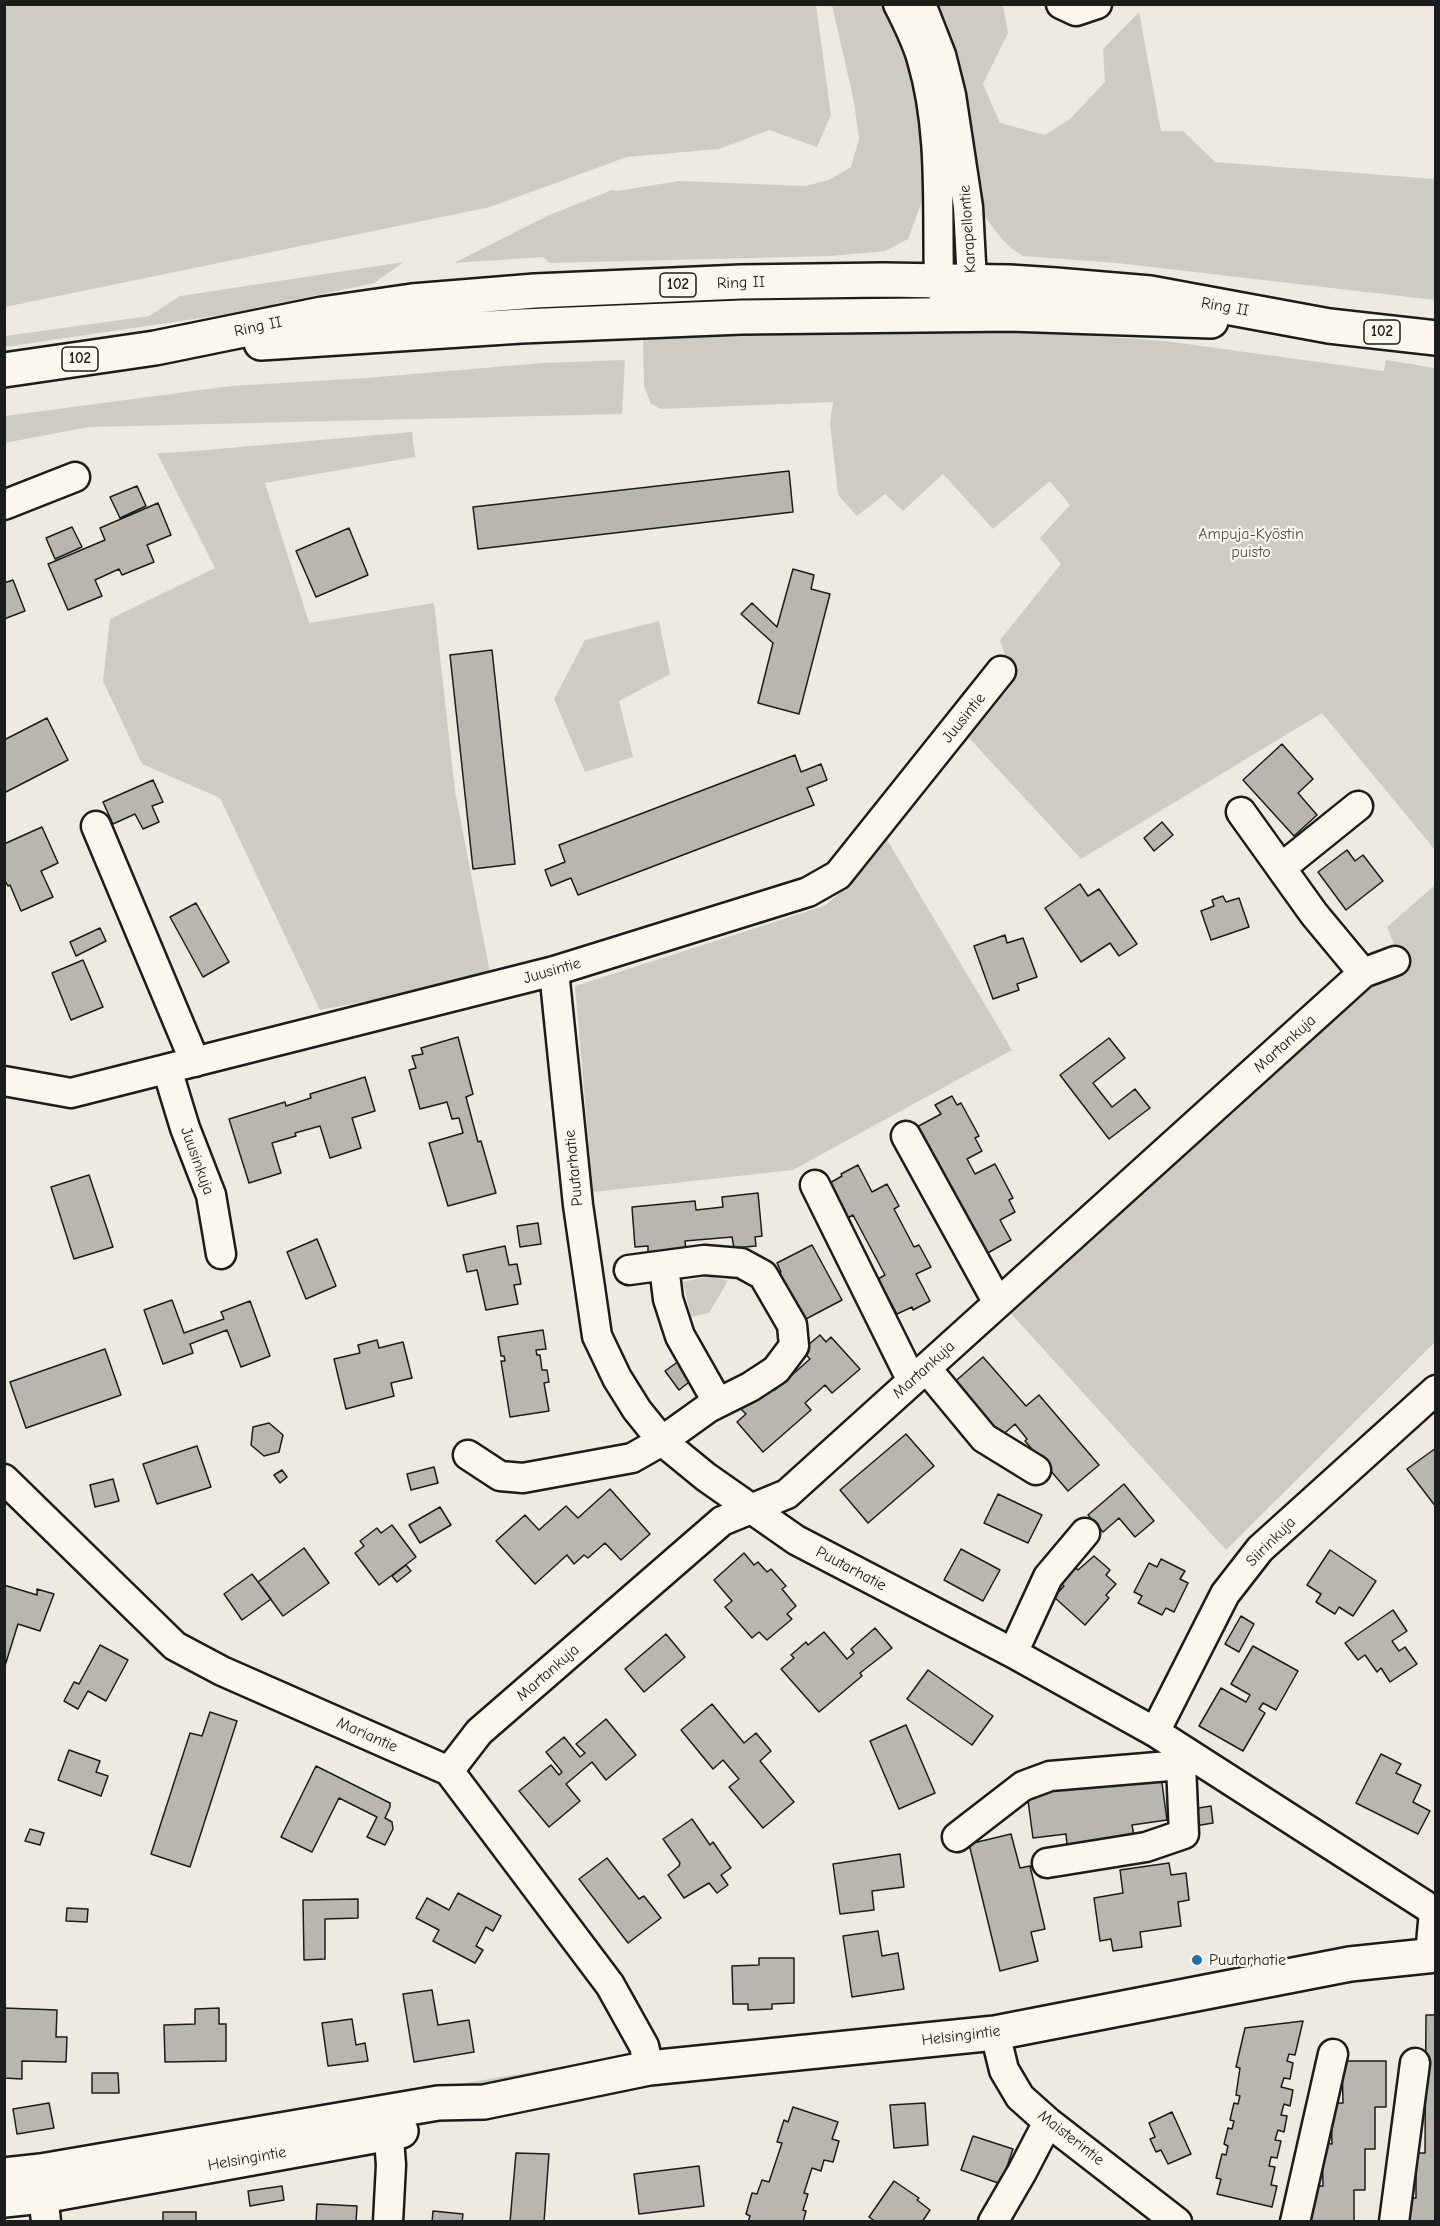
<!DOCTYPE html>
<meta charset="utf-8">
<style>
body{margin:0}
#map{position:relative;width:1440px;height:2226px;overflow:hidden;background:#eeeadf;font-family:"Comic Neue",sans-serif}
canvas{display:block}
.frame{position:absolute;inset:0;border:6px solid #1c1c1c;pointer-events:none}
</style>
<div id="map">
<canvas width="1440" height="2226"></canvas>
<div class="frame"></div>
</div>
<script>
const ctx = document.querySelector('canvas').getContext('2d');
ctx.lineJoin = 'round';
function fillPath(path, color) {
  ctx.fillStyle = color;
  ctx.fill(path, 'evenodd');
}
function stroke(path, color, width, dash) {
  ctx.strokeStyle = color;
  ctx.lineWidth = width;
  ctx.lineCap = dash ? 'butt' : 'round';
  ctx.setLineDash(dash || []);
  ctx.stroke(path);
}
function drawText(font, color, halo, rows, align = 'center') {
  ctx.font = font + ' "Comic Neue",sans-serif';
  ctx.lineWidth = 4.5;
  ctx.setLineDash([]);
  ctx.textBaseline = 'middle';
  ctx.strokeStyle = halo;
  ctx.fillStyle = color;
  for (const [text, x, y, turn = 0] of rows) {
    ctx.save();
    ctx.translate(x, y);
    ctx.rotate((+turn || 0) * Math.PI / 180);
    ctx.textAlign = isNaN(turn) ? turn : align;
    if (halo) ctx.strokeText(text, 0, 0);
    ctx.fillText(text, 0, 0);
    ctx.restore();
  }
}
fillPath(new Path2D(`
 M5,4L816,5L831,115L817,147L769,130L719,149L627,157L490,207L5,307Z
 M832,5H886L910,64L923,141V199L908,239L885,251L830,256L550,263L543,257L454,263L547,216L612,190L617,191L679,181L805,186L829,180L851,167L859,139L854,102Z
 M931,5H1003L1008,33L983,84L1000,123L1045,135L1070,119L1105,82L1103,49L1139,12L1161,131H1183L1215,162L1435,179V300L1117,263L1023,256C1005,246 996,232 984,215Z
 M404,262L374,283L228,314L5,347V336L149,316L180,296Z
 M953,330L1053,333L1165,341L1384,371L1386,360L1435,368V850L1322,713L1081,859L969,738L1014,682L1000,640L1061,564L1040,538L1070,505L1050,481L993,529L943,474L903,511L885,494L857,516L838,495L830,423L833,402L661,409L651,404L644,386L643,336Z
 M625,360L622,414L88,427L5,443V416L231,386L366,378L542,363Z
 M412,432L415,457L265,483L309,623L434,603L455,791L490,973L431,989L320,1010L220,798L142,764L103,681L110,619L215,568L157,453L183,452Z
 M659,621L670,674L619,701L633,757L585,772L554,699L585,640Z
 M886,838L1012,1050L793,1170L593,1192L575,986L824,906L850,885Z
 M1435,885V1342L1226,1550L1006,1308L1363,991L1405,972L1387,927Z
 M710,1276L728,1281L709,1313L691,1317L683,1282Z
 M602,2060H608L439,2095L437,2088Z`), '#ceccc2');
const building = new Path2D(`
 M789,471L793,512L478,549L473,507Z
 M137,486L146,506L120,518L110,497Z
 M158,503L171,535L147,545L154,562L122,575L119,569L95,580L102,596L68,610L48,564L105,540L100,528Z
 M72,527L82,547L55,559L46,538Z
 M349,528L368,575L316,597L296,551Z
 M793,569L814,575L811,589L830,594L799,714L758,703L773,643L741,614L752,603L777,627Z
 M13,580L25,611L4,619V583Z
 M492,650L515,864L473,869L450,655Z
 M47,718L68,760L4,793V740Z
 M1282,744L1313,779L1298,793L1317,815L1294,836L1243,780Z
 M795,755L801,772L821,764L827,780L807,788L814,805L578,895L571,878L551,886L545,870L565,862L559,845Z
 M153,780L163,802L152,806L159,822L143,829L135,814L113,824L103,802Z
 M1162,822L1173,835L1154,851L1144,838Z
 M42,827L58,863L41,871L53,897L21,911L10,885L8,886L4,879V844Z
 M1347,850L1355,861L1363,855L1383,881L1346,910L1318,872Z
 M1080,884L1088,896L1099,889L1137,944L1119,956L1110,943L1081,962L1045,908Z
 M1223,896L1226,902L1239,898L1249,927L1211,940L1201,911L1214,906L1212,900Z
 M196,903L229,962L203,977L170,917Z
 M100,928L106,941L76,956L70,942Z
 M1005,935L1007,943L1023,938L1037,977L1017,984L1019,990L993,999L974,946Z
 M83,960L103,1007L71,1020L52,973Z
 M458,1037L473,1094L466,1097L478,1142L481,1141L496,1193L448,1206L429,1143L463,1133L459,1118L452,1119L447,1102L420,1109L409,1070L416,1068L412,1056L423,1054L421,1048Z
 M1109,1038L1125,1058L1093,1083L1112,1107L1135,1089L1150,1108L1109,1139L1060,1075Z
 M365,1077L375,1111L352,1118L361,1148L330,1158L320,1126L295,1133L296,1136L272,1143L281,1173L249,1183L229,1119L285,1102L286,1106L311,1098L310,1094Z
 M952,1096L957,1105L961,1103L979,1136L975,1138L982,1151L967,1159L975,1174L995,1164L1013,1198L1009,1200L1015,1212L1000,1220L1011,1240L984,1255L915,1128L941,1114L935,1105Z
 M858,1165L872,1192L887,1184L899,1206L894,1209L914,1247L919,1245L931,1267L916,1274L930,1301L913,1310L912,1307L897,1314L878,1279L885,1275L853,1215L846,1219L828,1184L842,1176L841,1174Z
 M89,1175L113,1247L74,1259L51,1187Z
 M758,1193L762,1236L755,1237L756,1246L734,1248L732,1237L685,1241L686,1252L648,1256V1246L635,1247L632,1207L695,1201L696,1210L723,1207L722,1197Z
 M538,1223L541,1244L520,1247L517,1226Z
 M317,1239L336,1286L306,1299L287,1252Z
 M812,1245L842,1300L804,1320L773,1277L781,1272L777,1263Z
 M505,1246L509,1265L517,1264L521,1284L514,1285L518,1304L486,1310L477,1270L467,1272L463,1255Z
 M172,1300L184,1333L224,1319L221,1312L250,1301L270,1356L241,1367L227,1330L190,1344L193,1353L163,1364L144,1310Z
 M543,1330L546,1349L536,1350L537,1355H540L542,1370H547L549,1382L544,1383L549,1411L510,1417L501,1361H505L504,1356H501L498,1337Z
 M820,1335L826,1342L831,1337L860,1369L832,1393L825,1385L805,1403L811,1410L763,1452L737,1422L746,1414L739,1407L767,1382L775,1390L810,1359L802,1350Z
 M377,1340L379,1348L403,1342L412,1378L391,1383L394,1396L346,1409L334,1359L360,1353L358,1345Z
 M105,1349L121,1395L26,1428L10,1382Z
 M983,1357L1026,1406L1039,1395L1099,1465L1068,1491L1025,1441L1027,1439L1015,1424L998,1439L951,1385Z
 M683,1358L697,1376L679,1390L665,1371Z
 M269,1423L283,1435L279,1452L264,1456L251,1445L253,1427Z
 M906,1434L934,1466L868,1523L840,1490Z
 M197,1446L211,1487L157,1504L143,1464Z
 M1436,1448V1507L1407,1469Z
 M434,1467L438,1483L411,1490L407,1474Z
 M282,1470L287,1477L280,1483L274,1475Z
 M113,1479L119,1501L95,1507L90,1485Z
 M1124,1484L1154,1521L1135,1537L1119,1518L1103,1532L1088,1515Z
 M610,1489L650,1534L621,1560L605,1543L588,1558L584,1555L574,1564L567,1555L535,1584L496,1541L525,1515L539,1530L566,1506L578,1518Z
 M998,1494L1042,1515L1028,1543L984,1523Z
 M440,1507L451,1525L420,1543L409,1525Z
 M392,1525L416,1557L379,1585L355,1553L364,1546L360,1541L377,1528L381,1533Z
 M304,1548L329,1583L283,1616L258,1582Z
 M961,1549L1000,1570L983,1601L944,1580Z
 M1330,1550L1376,1581L1353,1616L1339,1607L1335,1614L1316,1602L1321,1594L1307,1585Z
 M744,1553L754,1565L758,1562L767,1572L771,1569L786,1586L782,1589L796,1606L787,1614L792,1619L767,1640L759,1632L752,1638L725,1607L732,1601L714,1580Z
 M1094,1556L1110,1570L1106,1575L1116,1584L1106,1595L1109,1598L1085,1625L1054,1597L1064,1586L1056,1579L1071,1563L1078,1570Z
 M1161,1559L1185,1571L1180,1579L1188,1583L1174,1612L1166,1608L1162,1615L1138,1603L1142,1596L1134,1592L1149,1563L1157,1567Z
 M406,1565L411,1571L397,1582L392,1576Z
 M252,1574L271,1599L242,1620L224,1594Z
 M4,1585L37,1595V1589L54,1594L40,1631L18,1624L4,1669Z
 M1393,1610L1407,1631L1392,1641L1399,1651L1405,1647L1417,1664L1390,1682L1381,1668L1377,1672L1365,1655L1358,1660L1345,1643Z
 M1241,1616L1254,1624L1239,1652L1225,1644Z
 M875,1628L892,1648L860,1673L862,1676L819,1712L781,1669L794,1658L791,1655L806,1642L808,1645L824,1632L847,1659L854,1653L851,1649Z
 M666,1634L685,1657L644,1692L625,1669Z
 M100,1645L128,1660L106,1701L88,1691L78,1709L64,1701L74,1682L79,1684Z
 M1253,1646L1298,1671L1276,1710L1263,1703L1259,1709L1265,1713L1243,1751L1199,1726L1221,1688L1246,1702L1250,1695L1231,1684Z
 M928,1670L993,1716L972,1745L907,1699Z
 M712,1704L744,1743L756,1733L771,1751L760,1761L794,1802L763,1828L729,1787L739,1779L723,1760L713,1769L681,1730Z
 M210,1712L237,1721L190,1867L151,1854L190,1733L202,1736Z
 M606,1719L636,1755L606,1780L592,1762L566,1784L580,1801L549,1827L519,1791L551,1765L559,1775L562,1772L546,1752L564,1737L580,1757L585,1753L576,1744Z
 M906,1725L935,1793L899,1809L870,1741Z
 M69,1750L100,1761L96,1772L108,1776L101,1796L58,1780Z
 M1381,1754L1401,1764L1396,1773L1421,1785L1413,1802L1430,1811L1418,1834L1356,1803Z
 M316,1766L390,1803V1807L385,1818L392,1822L393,1829L385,1845L367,1837L377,1817L339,1798L312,1852L281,1837Z
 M1161,1776L1167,1820L1132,1825L1134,1836L1067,1844L1066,1834L1033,1838L1027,1793Z
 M1211,1806L1213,1823L1195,1826L1193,1809Z
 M692,1819L710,1845L713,1842L731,1868L721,1875L728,1885L717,1893L709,1883L684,1898L668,1875L679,1866L680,1863L663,1839Z
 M30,1829L44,1833L40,1845L25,1841Z
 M1011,1834L1020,1868L1030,1866L1045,1929L1031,1932L1038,1961L1000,1971L969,1844Z
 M900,1854L904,1887L872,1891L874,1910L840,1914L833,1864Z
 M607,1858L639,1899L644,1896L661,1918L628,1943L579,1879Z
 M1169,1863L1171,1875L1186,1873L1189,1900L1178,1902L1181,1926L1140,1932L1142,1947L1113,1951L1111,1939L1100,1941L1094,1898L1123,1893L1120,1870Z
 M458,1893L501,1916L493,1931L486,1927L476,1946L483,1950L475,1963L433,1941L439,1930L416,1918L427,1898L449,1910Z
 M358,1899V1918L325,1919V1959L304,1960L303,1900Z
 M67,1908L88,1909L87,1922L66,1921Z
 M878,1931L882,1956L898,1953L904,1989L852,1997L843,1936Z
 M759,1958H794V2003L772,2004V2009L748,2010V2004H733L732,1966L759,1965Z
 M432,1990L438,2025L469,2020L474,2052L414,2062L403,1994Z
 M4,2008L57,2010L56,2037H67L66,2062L22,2061V2079L4,2078Z
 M219,2008V2024H226V2061L165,2062L164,2025L195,2024V2009Z
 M1426,2015H1436V2222H1402V2198H1416V2153H1425Z
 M352,2019L356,2045L365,2043L368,2061L328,2066L322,2023Z
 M1303,2021L1295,2055L1289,2054L1287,2061L1293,2063L1290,2079L1284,2078L1281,2087L1293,2090L1290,2106L1284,2104L1281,2115L1287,2116L1284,2132L1278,2130L1275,2140L1281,2141L1277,2158L1271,2157L1269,2166L1275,2167L1271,2185L1277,2186L1272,2207L1217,2194L1221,2179L1216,2178L1222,2154L1226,2155L1228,2146L1224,2144L1228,2128L1232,2129L1234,2121L1230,2120L1234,2103L1238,2104L1240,2096L1236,2095L1240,2068L1236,2067L1245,2028Z
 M1342,2061H1386V2107H1375V2149H1365V2190H1354V2222H1311V2186H1323L1322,2143L1332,2144L1331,2103H1343Z
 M92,2073H118L119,2093H92Z
 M49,2103L54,2128L17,2134L13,2109Z
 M925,2103L928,2145L894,2148L890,2105Z
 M793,2107L838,2122L832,2139L839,2141L833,2162L824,2160L821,2171L812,2168L804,2193L808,2194L803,2210L806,2211L803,2222H748L750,2216L746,2214L752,2193L757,2194L762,2180L769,2182L782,2143L777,2142L784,2120L788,2122Z
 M1172,2112L1191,2154L1168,2164L1161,2150L1156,2152L1150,2139L1155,2137L1149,2123Z
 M973,2136L1013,2149L1001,2184L961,2170Z
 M516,2153L549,2154L544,2222H510Z
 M699,2166L704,2206L639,2214L634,2174Z
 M894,2181L919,2198L917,2200L930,2210L922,2222H876L869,2217Z
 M282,2186L284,2200L250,2206L248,2191Z
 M317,2204L357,2206L356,2222H316Z
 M433,2211L463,2214L462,2222H432Z
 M163,2212H196V2222H163Z`);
fillPath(building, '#b9b6af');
stroke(building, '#1c1c1c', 1.5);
const minor = new Path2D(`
 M898,4C907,22 917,41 922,60C943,131 937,208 939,281L946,302
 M921,4L941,55L951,95L968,207L972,281L960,301
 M1061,4L1076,11L1097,4
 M4,505L75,477
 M1241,812L1314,914L1363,973
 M96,826L195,1062
 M1281,868L1358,806
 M554,971L578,1205L597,1336L617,1378L637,1410L662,1441L706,1477L796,1540L1013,1653L1155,1732L1434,1911L1430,1955
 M167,1069L185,1128L211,1195L221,1254
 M4,1081L71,1093L554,971L808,892L838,875L1001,671
 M906,1136L998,1303
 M815,1185L912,1381
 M664,1266L668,1299L680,1336L718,1403
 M926,1368L984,1438L1036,1470
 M468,1455L500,1476L523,1478L632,1458L662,1441L708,1408L750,1387L776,1370L794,1346L792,1325L763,1275L741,1263L704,1260L629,1270
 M4,1479L175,1646L222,1671L449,1771L610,1985L644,2046L649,2068
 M1013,1653L1048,1577L1085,1533
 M1155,1732L1225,1594L1260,1549L1436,1390
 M449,1771L479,1732L722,1521L787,1494L1363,973L1395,961
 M957,1837L1023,1786L1050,1776L1181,1765L1194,1757
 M1047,1863L1146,1847L1184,1834L1181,1765
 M995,2033L1004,2070L1020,2097L1048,2122L1177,2222
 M387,2113L391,2165L388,2222
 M41,2173L46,2222
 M993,2222L1022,2172L1048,2122
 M1295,2222L1333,2054
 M1394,2222L1415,2063`);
const major = new Path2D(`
 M4,2175L41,2171L438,2103L484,2102L649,2068L995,2033L1350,1964L1436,1955
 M4,2200L43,2196L401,2131`);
const highway = new Path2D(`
 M261,343L521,326L741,317L1011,314L1211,321
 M4,370L155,348L322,314L412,301L535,291L741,282L883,280L1009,282L1056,285L1150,293L1329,326L1436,338`);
stroke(minor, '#1c1c1c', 33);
stroke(major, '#1c1c1c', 38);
stroke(highway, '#1c1c1c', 38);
stroke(minor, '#fbf7ec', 28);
stroke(major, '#fbf7ec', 33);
stroke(highway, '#fbf7ec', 33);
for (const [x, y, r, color] of [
 [1197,1960,6,"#1f6fb2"]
]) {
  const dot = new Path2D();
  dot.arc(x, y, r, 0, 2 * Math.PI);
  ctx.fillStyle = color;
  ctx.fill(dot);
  stroke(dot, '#fbf7ec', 2);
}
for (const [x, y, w] of [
 [678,285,36],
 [1382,332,36],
 [80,359,36]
]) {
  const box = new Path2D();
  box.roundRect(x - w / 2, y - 12, w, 24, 4.5);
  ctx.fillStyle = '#fbf7ec';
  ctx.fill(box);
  stroke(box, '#1c1c1c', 1.5);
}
drawText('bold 15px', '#1c1c1c', null, [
 ["102",678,285],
 ["102",1382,332],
 ["102",80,359]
]);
drawText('16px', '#1c1c1c', '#fbf7ec', [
 ["Karapellontie",968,229,-94],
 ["Ring II",741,283,-2],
 ["Ring II",1225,307,10],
 ["Ring II",258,327,-12],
 ["Juusintie",964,718,-51],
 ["Juusintie",552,971,-16],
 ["Martankuja",1285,1044,-42],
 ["Juusinkuja",197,1161,70],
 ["Puutarhatie",574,1168,-96],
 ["Martankuja",924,1370,-42],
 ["Siirinkuja",1271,1542,-45],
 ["Puutarhatie",851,1569,28],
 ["Martankuja",548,1673,-41],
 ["Mariantie",367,1735,24],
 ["Helsingintie",961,2036,-7],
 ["Maisterintie",1071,2138,38],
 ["Helsingintie",247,2159,-10]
]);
drawText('16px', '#51514e', '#fbf7ec', [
 ["Ampuja-Kyöstin",1251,534],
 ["puisto",1251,552]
]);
drawText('16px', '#1c1c1c', '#fbf7ec', [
 ["Puutarhatie",1209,1960]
], 'left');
</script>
